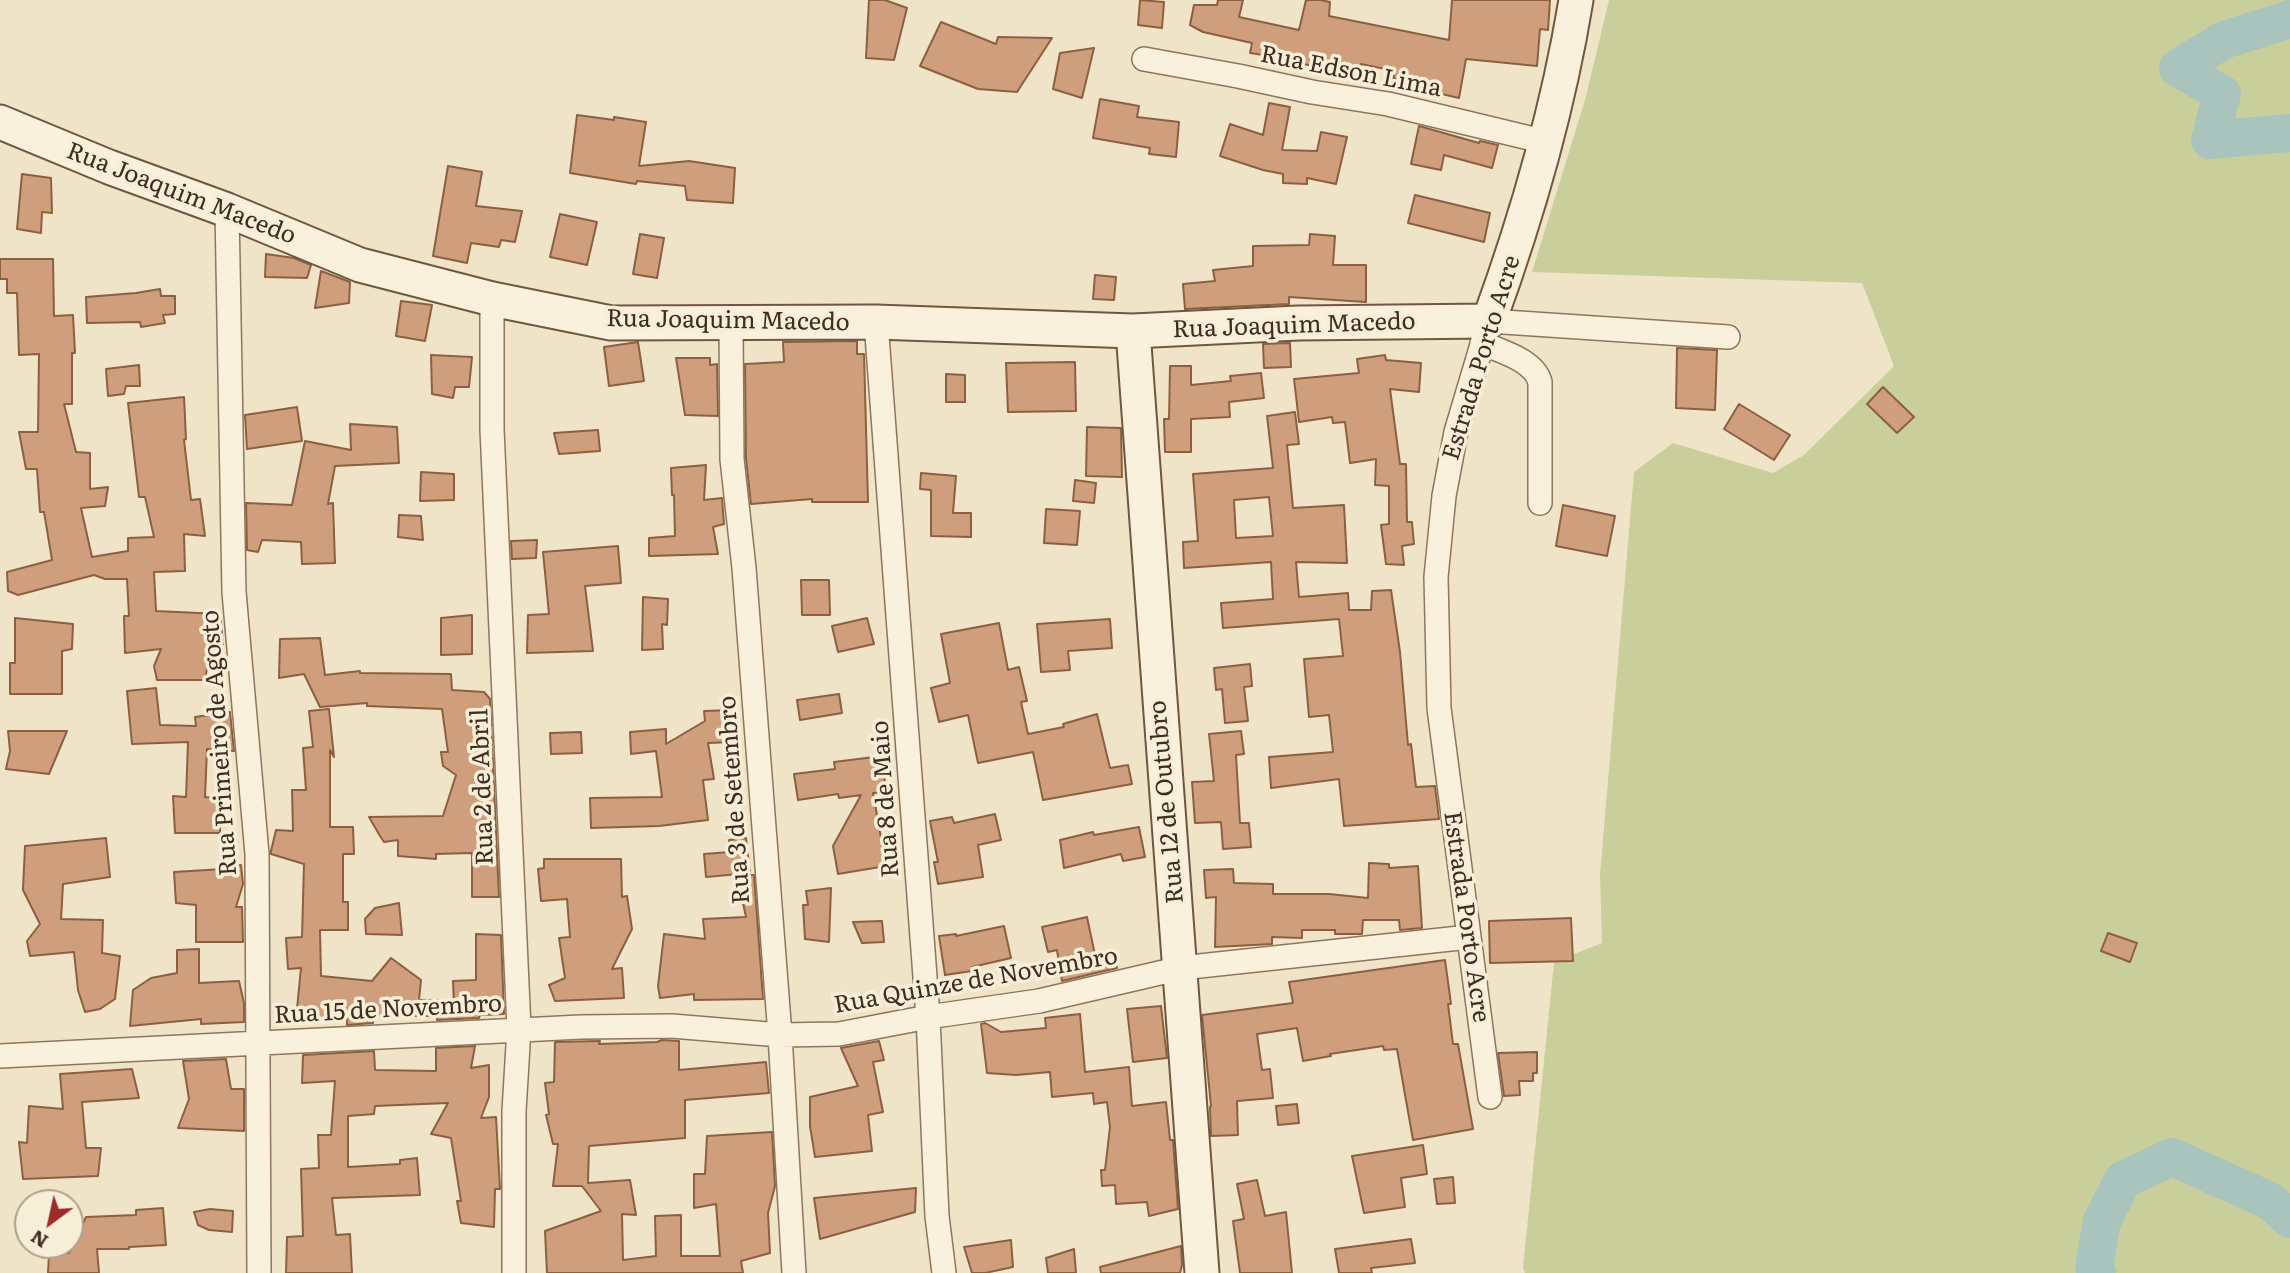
<!DOCTYPE html>
<style>
body{margin:0}
#map{position:relative;width:2290px;height:1273px;overflow:hidden;background:#f0e4c8;font-family:Literata,serif}
canvas{display:block}
.north{position:absolute;left:14px;top:1189px;width:70px;height:70px;box-sizing:border-box;background:#f7eed8;border:2px solid #ada18e;border-radius:50%;rotate:213deg;font-size:19px;font-weight:700;line-height:28px;text-align:center;color:#3d2e20}
.north::after{content:'';display:block;margin:auto;width:24px;height:32px;background:#9e2a2b;clip-path:polygon(50% 0,100% 100%,50% 72%,0 100%)}
</style>
<div id="map">
<canvas width="2290" height="1273"></canvas>
<div class="north">N</div>
</div>
<script>
const ctx = document.querySelector('canvas').getContext('2d');
ctx.lineJoin = 'round';
function fillPath(path, color) {
  ctx.fillStyle = color;
  ctx.fill(path, 'evenodd');
}
function stroke(path, color, width, dash) {
  ctx.strokeStyle = color;
  ctx.lineWidth = width;
  ctx.lineCap = dash ? 'butt' : 'round';
  ctx.setLineDash(dash || []);
  ctx.stroke(path);
}
function drawText(font, color, halo, rows, align = 'center') {
  ctx.font = font + ' Literata,serif';
  ctx.lineWidth = 7;
  ctx.setLineDash([]);
  ctx.textBaseline = 'middle';
  ctx.strokeStyle = halo;
  ctx.fillStyle = color;
  for (const [text, x, y, turn = 0] of rows) {
    ctx.save();
    ctx.translate(x, y);
    ctx.rotate((+turn || 0) * Math.PI / 180);
    ctx.textAlign = isNaN(turn) ? turn : align;
    if (halo) ctx.strokeText(text, 0, 0);
    ctx.fillText(text, 0, 0);
    ctx.restore();
  }
}
fillPath(new Path2D(`
 M1609,0H2290V1273H1525L1523,1268L1554,962L1602,943L1600,875L1634,472L1673,443L1773,473L1804,455L1894,366L1862,283L1532,272L1585,100Z`), '#c9cf9b');
stroke(new Path2D(`
 M2290,19L2224,40L2178,68L2222,94L2210,140L2290,133
 M2097,1273L2094,1267L2102,1221L2123,1180L2172,1157L2270,1201L2290,1219`), '#a9c4bc', 38);
const building = new Path2D(`
 M869,0H885L907,8L894,60L866,58Z
 M1140,0L1164,2L1162,28L1138,25Z
 M1218,0H1243L1239,17L1299,30L1306,0H1321L1330,2L1329,16L1449,40L1452,0H1550L1548,30L1540,29L1537,66L1466,59L1459,98L1433,92L1434,88L1393,78L1395,71L1361,64L1359,72L1314,62L1313,66L1283,60V58L1250,53L1252,43L1203,32L1190,25L1194,5H1217Z
 M941,22L996,44L998,37L1052,38L1017,92L978,89L920,66Z
 M1094,48L1082,98L1053,89L1060,53Z
 M1100,99L1139,106L1137,117L1179,122L1176,157L1149,154L1150,148L1093,138Z
 M1269,103L1290,107L1282,150L1317,151L1321,132L1347,137L1336,184L1307,178V184L1283,183V174L1263,170L1220,156L1230,124L1263,135Z
 M577,115L614,120V117L646,122L639,166L689,161L735,168L733,203L687,200L685,186L637,181L636,184L570,173Z
 M1419,126L1479,143L1480,141L1498,145L1492,168L1444,155L1441,170L1411,164Z
 M448,166L482,172L476,206L522,211L515,242L501,240L499,247L471,243L467,263L433,256Z
 M22,174L51,178L52,213L42,212L41,233L17,229Z
 M1415,195L1490,213L1484,242L1408,223Z
 M560,214L597,222L587,265L550,257Z
 M640,234L664,238L657,278L633,274Z
 M1310,234L1335,236L1333,265H1366V302L1289,297V304L1185,309L1183,284L1215,281L1213,270L1253,266V246L1309,245Z
 M266,254L294,258L311,265L307,278L265,277Z
 M0,259H53L54,316L73,315L75,353H72V404H64L76,452L90,453V489L108,487L105,506L81,508L92,557L128,551V538L154,537L145,497H139L128,403L184,397L186,439L184,440L191,500L200,499L205,536L184,534L185,571L154,572L156,611L220,614L223,644L211,645L205,680H157L154,666L161,649L125,653L124,616H129L127,579H105L94,575L18,595L8,591L7,572L52,560L44,512H40L37,469H26L19,432H38L39,354L19,355L17,293H7V279H0Z
 M321,271L350,282L349,303L315,308Z
 M1095,275L1116,277L1114,300L1093,299Z
 M160,289L161,296H175V314L163,315L165,323L141,327L140,322L87,323L86,297L136,293Z
 M401,301L432,305L425,341L396,336Z
 M857,341V354H864L868,502H812V499L751,504L746,458L745,364L784,362L783,342Z
 M638,342L644,381L609,386L604,347Z
 M1290,343L1291,367L1264,368L1263,344Z
 M1677,348L1717,350L1715,410L1676,408Z
 M431,355L472,357L469,387H455L453,398L432,394Z
 M1385,355L1386,360L1421,363L1419,392L1390,389L1400,464H1406L1407,522H1412L1414,544L1402,546L1404,565L1386,564L1381,525L1389,524V486L1375,485L1376,459L1350,463L1345,422L1333,423L1332,417L1299,422L1294,379L1359,373L1357,359Z
 M676,358H710V365L717,364L718,416L685,415Z
 M1075,362L1076,411L1008,412L1006,363Z
 M139,365L140,386H126L124,394L108,396L106,369Z
 M1170,366H1191V385L1231,381L1230,376L1261,373L1264,398L1229,402L1230,417L1191,419V452H1165L1164,419H1169Z
 M946,374L965,375V402H946Z
 M1883,387L1914,417L1897,433L1867,404Z
 M1739,404L1790,435L1774,460L1724,429Z
 M297,407L302,441L247,449L245,415Z
 M1295,412L1299,444L1287,445L1293,508L1344,505L1347,563L1296,562L1299,597L1348,593L1349,610H1371L1372,591L1391,590L1400,652L1408,745L1411,744L1416,787L1435,786L1439,819L1344,826L1339,779L1271,788L1269,757L1333,752L1329,715L1309,717L1304,659L1343,656L1339,619L1223,628L1221,603L1273,599L1271,562L1184,568L1183,542L1198,541L1193,474L1273,468L1267,416ZM1269,497L1273,536L1236,538L1234,500Z
 M350,424L397,427L399,463L335,466L328,504L333,503L335,563L302,564L301,542L262,540L258,552L247,550L246,503L292,505L305,441L351,450Z
 M1087,427L1121,428L1122,477L1086,476Z
 M598,430L600,451L559,454L554,433Z
 M706,465L704,500L722,498L724,524L713,527L718,554L649,556V538L675,536L674,495H672L671,468Z
 M421,472L454,474V500L420,501Z
 M921,473L956,476L953,513H971V537L931,536V490L920,489Z
 M1075,480L1096,483L1094,503L1073,501Z
 M1563,505L1615,516L1607,556L1556,546Z
 M1046,509L1080,511L1077,545L1044,543Z
 M399,515L421,516L423,540L398,537Z
 M537,540L536,558L512,559L511,541Z
 M618,546L621,583L585,586L593,651L527,653L528,615L549,614L543,552Z
 M801,580H829L830,615H802Z
 M643,597L668,599L667,625L662,624L663,649L642,650Z
 M472,615V654L441,655V618Z
 M15,618L73,624L72,649L62,651V694H10V663H15Z
 M867,618L874,644L838,652L832,626Z
 M1110,619L1112,648L1068,651L1070,670L1041,672L1037,624Z
 M999,623L1008,670L1019,667L1027,701L1021,702L1028,734L1064,727L1063,724L1097,714L1110,768L1128,765L1132,784L1043,800L1033,752L978,763L968,715L939,722L931,688L950,683L941,634Z
 M320,638L325,675L360,671V673L451,674L452,690L484,692L490,699L499,897H472V853L436,854V859L398,856V840L384,842L380,836L369,817L443,816L456,775L443,766L441,752H448L442,709L367,706V703L320,707L304,674L279,678L280,639Z
 M1250,664L1252,686L1244,687L1248,721L1225,723L1222,689L1216,690L1214,668Z
 M156,688L160,725L196,726L195,717L230,712L234,751L207,749L205,797L220,798V833H175L173,796L186,797L188,742L132,744L127,691Z
 M839,694L842,713L800,720L797,700Z
 M329,709L334,757L330,750V827H353L354,854H343V902H348V930H320L321,976L372,981L391,958L421,980L419,1000H447L454,1005L453,981L476,980V934L501,935L504,1014L480,1015L479,1018L437,1020V1017L428,1016L373,1015V1023L347,1025V1019H296L301,968L288,969L286,938L302,937L304,864L271,854V851L276,830L293,831L292,790H306L303,748L313,747L309,711Z
 M733,710L735,742L708,743L714,779L703,780L708,820L659,826L591,828L590,798L662,797L656,751L631,754L630,732L666,729V744L705,721L704,711Z
 M8,731H67L49,774L6,769L10,751Z
 M1241,731L1244,754L1236,755L1240,823H1249L1251,847L1223,849L1221,822L1195,823L1192,782L1214,781L1209,734Z
 M581,732L582,753L551,754L550,733Z
 M882,756L886,792L873,793L886,866L838,874L833,846L861,795L839,798L838,794L798,800L794,774L835,769L834,762Z
 M995,814L1001,840L978,845L983,877L938,884L934,862H938L930,821L952,817L954,823Z
 M1139,827L1145,857L1123,861L1121,854L1064,868L1060,840L1093,832L1094,835Z
 M106,838L110,877L63,884L61,919L103,920L102,953L120,956L115,999L100,1009L85,1012L78,990L74,952L30,956L27,941L40,924L23,890L25,846Z
 M746,838L750,873L706,877L704,854L730,852L729,840Z
 M544,859H621L622,897L627,896L632,929L612,969L622,968L624,998L555,1001L549,985L565,978L559,938L570,937L567,899L541,901L538,869L544,868Z
 M1369,863L1389,864V868L1418,866L1422,928L1400,930L1399,920H1363L1362,934H1335V930H1302V938L1272,937V944L1215,947L1216,897L1206,898L1204,870L1233,869L1234,883L1273,884V894H1329L1368,898Z
 M241,865L243,884L236,907H242L243,942H196V905L176,903L174,872L223,869Z
 M737,875H754L763,999L694,1000V994L660,998L658,986L664,934L705,939L703,919L746,917Z
 M831,888L829,942L805,939L803,905H808L806,891Z
 M399,903L402,935L366,934L365,919L375,908Z
 M1087,917L1095,955L1115,952L1117,968L1062,981L1057,950L1048,952L1042,927Z
 M1571,918L1573,961L1490,963L1489,921Z
 M882,921L884,942L862,943L853,922Z
 M1004,926L1011,958L972,967V971L945,975L939,936L956,934V936Z
 M2108,933L2137,943L2130,962L2101,951Z
 M199,949V983L239,981L244,1003V1022L201,1024V1019L130,1026L133,990L151,978L177,973V950Z
 M1445,960L1451,1004H1448L1453,1044H1458L1473,1129L1413,1140L1397,1049L1384,1050L1383,1046L1330,1054L1331,1056L1303,1061L1297,1028L1257,1034L1262,1070L1270,1069L1273,1098L1237,1101L1238,1135L1211,1136L1210,1107L1211,1106L1202,1015L1293,1003L1289,982Z
 M1161,1006L1167,1058L1133,1062L1127,1009Z
 M1080,1014L1085,1072L1129,1067L1132,1106L1166,1102L1170,1140H1173L1178,1209L1149,1216L1147,1202L1116,1204L1115,1185L1102,1186L1101,1170H1105L1110,1127L1107,1102L1094,1104L1093,1093L1052,1097L1050,1072L1016,1075L987,1073L981,1024L985,1023L1001,1032L1046,1028L1045,1018Z
 M662,1040L679,1041V1070L766,1062L769,1093L685,1100V1138L589,1146L588,1183L630,1180L636,1215L622,1214L623,1260L656,1256L655,1216L681,1215V1256H720L716,1204L694,1208V1174H705L707,1136L772,1132L775,1186L768,1213L770,1253L741,1261L743,1273H547L545,1231L601,1211L582,1186H553L558,1144H553L546,1115L549,1114L545,1083L554,1082L555,1042L600,1041L599,1044L657,1042Z
 M879,1041L884,1060L873,1062L883,1112L868,1115L872,1151L815,1157L810,1126V1097L858,1086L841,1048Z
 M475,1046L471,1068L489,1065V1097L481,1118L496,1117L500,1189H495L494,1227L461,1223L457,1201H461L451,1138L431,1134L448,1103L375,1106L374,1114L348,1116V1167L400,1164V1160L417,1158L420,1195L332,1198L336,1235L350,1234L352,1273H286L287,1237L303,1236L301,1169L319,1168L318,1135H331L335,1081L302,1083L303,1055L374,1051L375,1070L436,1071V1048Z
 M1537,1052V1073H1533V1081H1519L1520,1095L1504,1096L1498,1053Z
 M226,1059L231,1089H244V1131L178,1128L189,1099L183,1061Z
 M132,1069L139,1098L82,1102L86,1148H101L98,1176L23,1179L19,1142L27,1143L29,1106L63,1109L60,1074Z
 M1297,1104L1299,1123L1278,1125L1276,1106Z
 M1423,1145L1427,1174L1401,1178L1405,1207L1364,1213L1352,1156Z
 M1453,1177L1455,1203L1437,1204L1434,1179Z
 M1257,1180L1265,1216L1286,1212L1292,1273H1240L1233,1221L1244,1219L1237,1184Z
 M916,1188L915,1212L820,1239L814,1198Z
 M163,1208L166,1245L129,1247V1249H97L99,1273H48L49,1254L69,1253L86,1217L136,1215V1210Z
 M210,1209L233,1211L232,1232L209,1230L198,1225L194,1212Z
 M1411,1239L1415,1263L1371,1268L1372,1273H1339L1335,1249Z
 M1011,1240L1013,1267L985,1273H972L964,1247Z
 M1181,1246L1182,1265L1180,1273H1101L1100,1267Z
 M1074,1249L1076,1273H1048L1046,1258Z`);
fillPath(building, '#cf9f7d');
stroke(building, '#8d5f41', 2);
const street = new Path2D(`
 M1144,59L1238,76L1312,92L1388,104L1546,142
 M227,210L234,592L257,854L259,1273
 M492,299V429L519,1029L514,1111V1273
 M731,322L732,459L744,568L780,1035L794,1273
 M876,322L928,1017L937,1216L944,1273
 M1482,343C1502,352 1534,360 1540,382V503
 M0,1056L581,1027L672,1026L780,1035L839,1034L928,1017L1039,1001L1181,968L1469,937
 M1490,1097L1439,708L1436,577L1444,496L1456,432L1489,321L1728,337`);
const secondary = new Path2D(`
 M0,122L109,167L227,210L360,265L492,299L611,323L876,322L1133,331L1298,323L1489,321C1527,217 1558,110 1576,0
 M1133,331L1202,1273`);
stroke(street, '#8d765c', 26);
stroke(secondary, '#6f573f', 37);
stroke(street, '#faf1dc', 23);
stroke(secondary, '#faf1dc', 33);
drawText('24px', '#3d2e20', '#f7eed8', [
 ["Rua Edson Lima",1351,72,11],
 ["Rua Joaquim Macedo",181,194,21],
 ["Rua Joaquim Macedo",728,321,1],
 ["Rua Joaquim Macedo",1294,326,-2],
 ["Estrada Porto Acre",1482,358,-73],
 ["Rua Primeiro de Agosto",220,743,-94],
 ["Rua 2 de Abril",483,787,-92],
 ["Rua 8 de Maio",886,799,-94],
 ["Rua 3 de Setembro",735,800,-94],
 ["Rua 12 de Outubro",1167,802,-95],
 ["Estrada Porto Acre",1466,917,82],
 ["Rua Quinze de Novembro",976,981,-10],
 ["Rua 15 de Novembro",388,1010,-3]
]);
</script>
